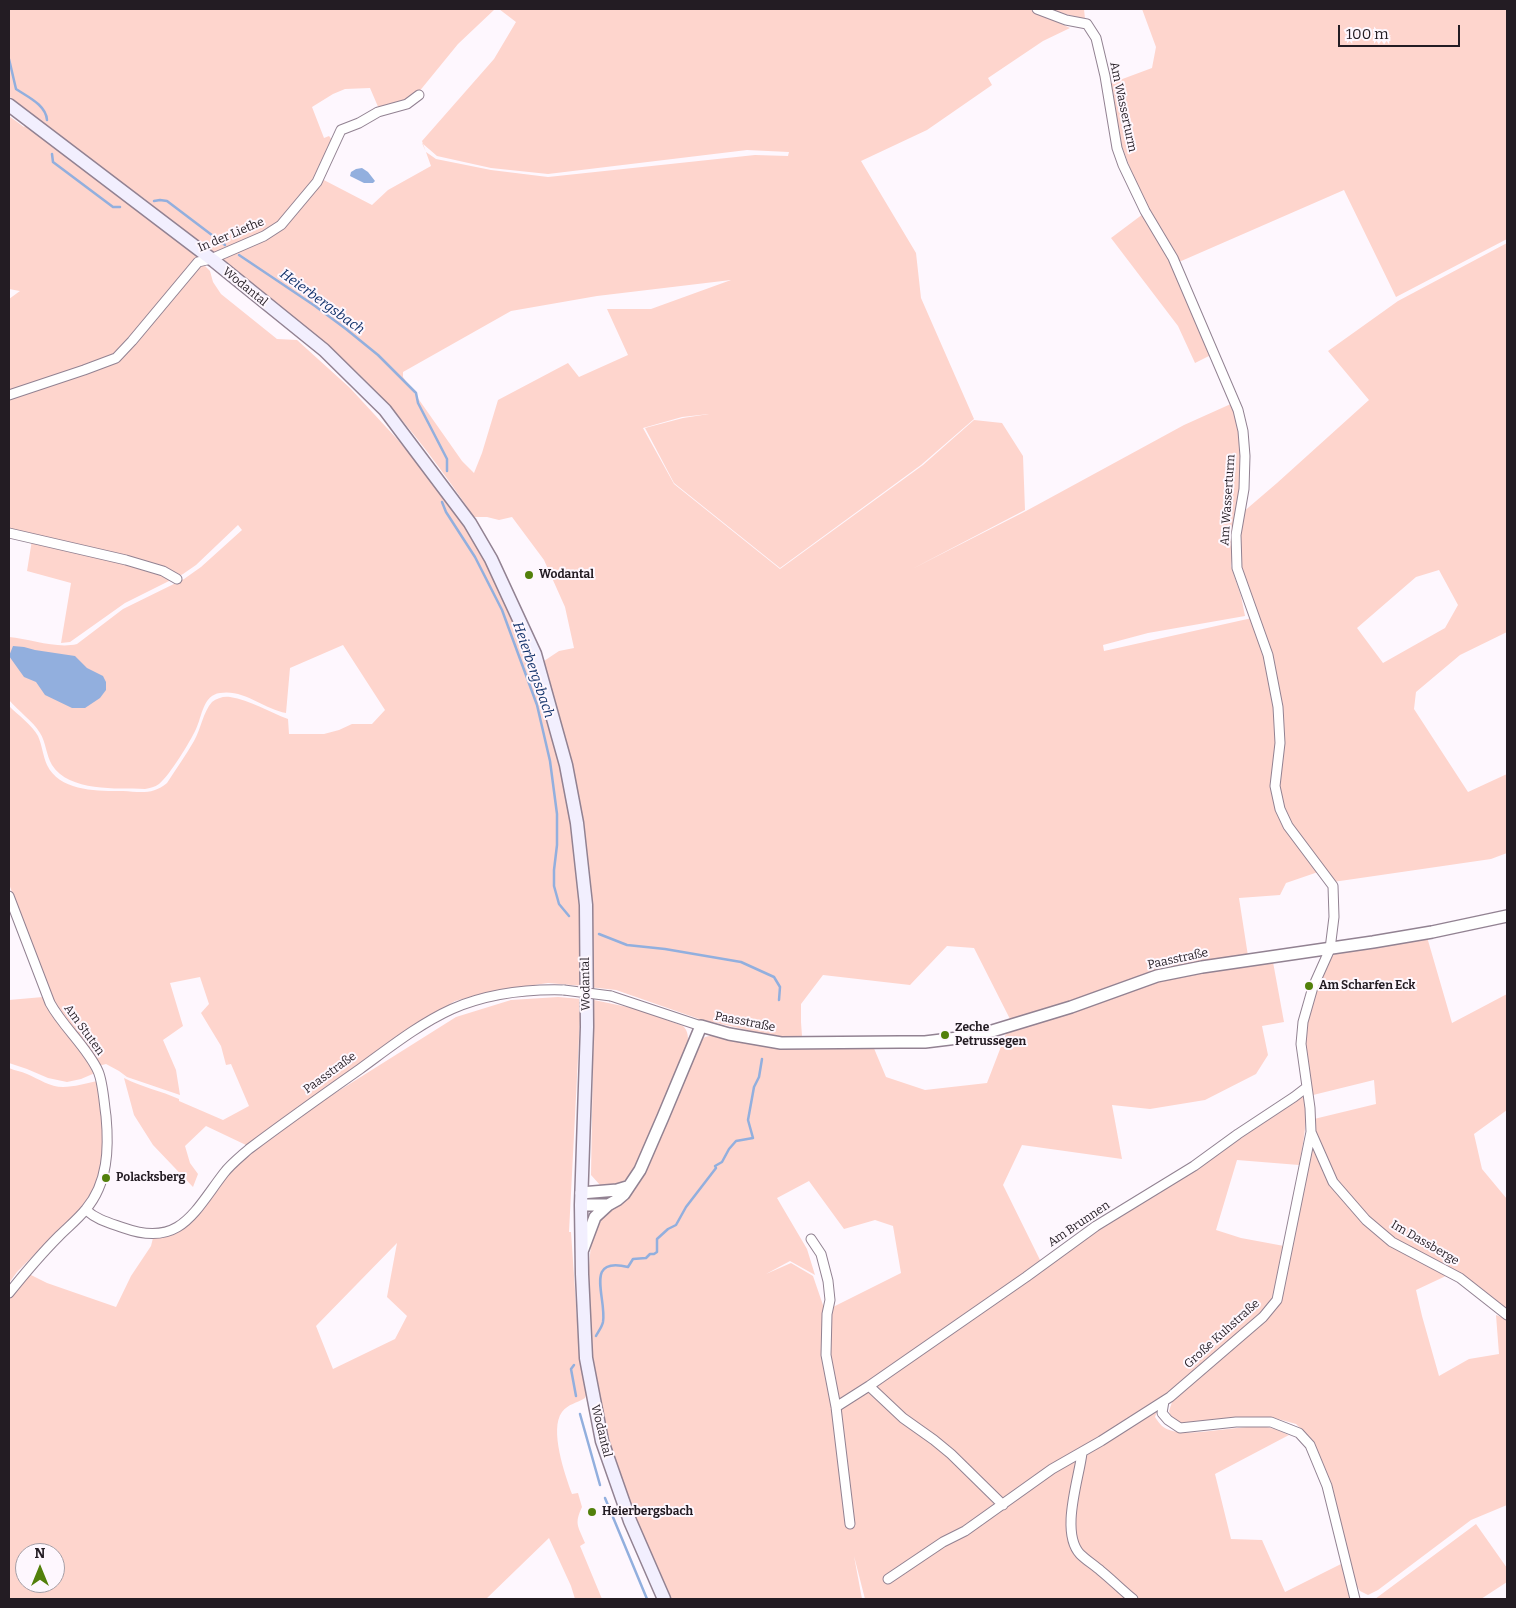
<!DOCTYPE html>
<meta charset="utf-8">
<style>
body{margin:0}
#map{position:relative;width:1516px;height:1608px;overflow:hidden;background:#fef7fe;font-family:Bitter,serif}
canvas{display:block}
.frame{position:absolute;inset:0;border:10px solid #231c23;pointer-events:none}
.north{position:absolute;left:15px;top:1543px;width:50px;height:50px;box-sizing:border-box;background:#fef7fe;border:1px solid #a69fa6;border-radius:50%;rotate:0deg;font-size:14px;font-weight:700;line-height:20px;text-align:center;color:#231c23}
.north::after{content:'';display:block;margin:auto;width:18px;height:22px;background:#52800b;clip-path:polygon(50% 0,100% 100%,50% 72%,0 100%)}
.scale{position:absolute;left:1338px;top:25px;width:122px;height:22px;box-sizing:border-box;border:2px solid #231c23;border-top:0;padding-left:6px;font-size:15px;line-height:18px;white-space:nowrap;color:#231c23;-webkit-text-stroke:4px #fef7fe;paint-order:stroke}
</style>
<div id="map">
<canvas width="1516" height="1608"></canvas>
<div class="frame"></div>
<div class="north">N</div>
<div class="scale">100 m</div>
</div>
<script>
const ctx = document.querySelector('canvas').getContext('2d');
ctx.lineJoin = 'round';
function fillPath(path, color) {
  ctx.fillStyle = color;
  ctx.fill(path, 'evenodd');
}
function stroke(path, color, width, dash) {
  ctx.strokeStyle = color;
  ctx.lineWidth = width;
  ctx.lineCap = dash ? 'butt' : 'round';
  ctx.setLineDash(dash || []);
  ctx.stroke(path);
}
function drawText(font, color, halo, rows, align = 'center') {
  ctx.font = font + ' Bitter,serif';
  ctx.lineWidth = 4;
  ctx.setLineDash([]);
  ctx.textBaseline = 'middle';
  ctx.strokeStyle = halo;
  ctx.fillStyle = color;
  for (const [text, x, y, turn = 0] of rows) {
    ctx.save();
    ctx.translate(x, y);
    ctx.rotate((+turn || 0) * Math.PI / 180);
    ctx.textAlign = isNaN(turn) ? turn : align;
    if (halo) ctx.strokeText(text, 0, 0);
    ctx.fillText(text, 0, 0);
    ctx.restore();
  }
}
fillPath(new Path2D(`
 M9,9H495L458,44L418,93L406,102L379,109L370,88L345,89L333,94L312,107L324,138L329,136L332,140L310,188L279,224L265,234L215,254L141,196L129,204L201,258L114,355L9,393V299L20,291L9,289V116L24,127L34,116L9,96Z
 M499,9H1029L1070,28L1043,41L988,78L992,85L927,130L861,161L916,253L921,298L974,419L921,465L780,568L674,483L645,428L683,418L709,414L682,417L643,428L674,484L780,569L923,465L974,420L1002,423L1023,456L1025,510L912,569L1026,511L1184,425L1233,403L1240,430L1242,456L1241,487L1231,566L1241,596L1245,616L1148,633L1103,645L1104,651L1252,618L1265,654L1276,706L1277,808L1318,872L1286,883L1280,895L1239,898L1248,956L1011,1021L974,948L947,946L910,985L823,975L801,1004V1022L802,1036H773L699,1019L616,990L589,987L590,895L541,663L559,651L574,648L565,607L544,560L512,517L499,520L487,517H474C445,474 414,432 378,393C331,344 275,302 222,259L266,237L320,178L372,205L388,190L431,166L422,141L494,59L516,22ZM422,143L437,156L491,168L548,174L747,150L789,152L788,156L755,155L548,177L491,170L436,159L426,152ZM731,280L651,309H607L628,355L579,377L568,363L498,400L482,453L474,473L462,461L403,377V372L511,311L597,296Z
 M1046,9H1084L1085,19L1049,10Z
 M1142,9H1507V239L1396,297L1344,190L1179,262L1143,202L1116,131L1109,84L1152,68L1156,47Z
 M1143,214L1170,258L1211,355L1195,363L1178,326L1111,238Z
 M1507,243V632L1460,655L1416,692L1414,709L1468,792L1507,774V853L1491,859L1333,882L1290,826L1277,786L1281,707L1239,568V536L1242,513L1277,483L1369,400L1328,351L1398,301ZM1439,570L1458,605L1445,628L1383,663L1357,628L1416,577Z
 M202,263L210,271L213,282L221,294L277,339L297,340L350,388L398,440L425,472L453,510L477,546L530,656L567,779L582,903L583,986L548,983L493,991L455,1001L396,1037L246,1145L206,1126L185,1146L190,1163L198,1174L193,1187L153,1145L134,1115L124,1078C142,1087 161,1091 179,1099V1101L223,1120L249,1106L231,1064L226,1065L221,1046L201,1013L209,1004L200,977L170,983L183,1026L163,1040L176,1070L180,1095L127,1077L119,1071L106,1064L98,1066L50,997L9,884V706C17,714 33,726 38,736C42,745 43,756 47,765C60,792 99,791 123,791C140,792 153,795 167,783C176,769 186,755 194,741C201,729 203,712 212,702C217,698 224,696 230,697C250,700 269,712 288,719L289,734H324L339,730L352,724H372L385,710L343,645L290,668L286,713C264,709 244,689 220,693C203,695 202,717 196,729C190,742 170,775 159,784C155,787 150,788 145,789C117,788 69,792 52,765C46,755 46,742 40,733C33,721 18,711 9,700V637C30,639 57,649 77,644L123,609L184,579L201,567L242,530L238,525L196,565L183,574L125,603L70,642L61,643L71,583L27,571L32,540L9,531V396L105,364Z
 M1427,937L1452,1023L1507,994V1110L1474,1134L1482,1169L1507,1199V1313L1394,1240L1369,1219L1334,1180L1316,1138L1314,1119L1376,1104L1374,1080L1313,1095C1309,1080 1304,1062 1304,1046C1304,1016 1318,984 1331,957L1335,954Z
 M1273,962L1284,1022L1262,1026L1268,1055L1256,1074L1205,1100L1150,1109L1112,1105L1122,1159L1022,1145L1003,1185L1041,1262L1099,1228L1305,1093C1308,1118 1304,1140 1299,1165L1237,1160L1216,1230L1241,1238L1284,1246L1271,1303L1199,1368L1162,1397L1155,1417C1157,1420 1160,1424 1162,1426C1183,1443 1244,1421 1271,1428C1277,1429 1284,1433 1289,1435L1215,1474L1231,1539L1262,1540L1285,1592L1343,1563L1352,1599H865L854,1556L862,1599H671L636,1518L610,1443L599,1396L590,1340L587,1292L591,1243L596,1225L601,1218L622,1203L634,1191L642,1179L670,1117L700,1041L705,1037L714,1035L873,1046L886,1077L925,1090L987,1083L1007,1031L1160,978ZM809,1181L844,1229L875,1220L893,1226L901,1273L825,1311L813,1276L791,1263L766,1274L790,1261L815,1275L807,1249L777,1198Z
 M43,997L54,1017L88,1059L95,1073L81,1079L67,1082L48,1078L27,1069L9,1063V1000Z
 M558,997L581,999L569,1232H571L579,1349L586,1395L585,1398C577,1403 568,1404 562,1412C549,1429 565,1475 572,1494L578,1493L582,1507C574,1524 578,1526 585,1543L580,1546L602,1599H575L571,1586L549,1538L486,1599H9V1297L29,1274L47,1283L116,1307L131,1276L151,1246L153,1238H162L188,1225L225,1174L286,1124L456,1017L511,1000ZM397,1243L387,1297L407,1316L395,1339L333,1369L316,1326ZM25,1553H55V1583H25Z
 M594,1000L637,1009L683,1026C687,1030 688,1034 688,1040C675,1075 661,1109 645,1143C640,1155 635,1171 625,1180C617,1186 609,1187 600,1185L591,1175Z
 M9,1068C15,1071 21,1071 27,1074C39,1079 50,1087 63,1087C74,1087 87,1083 98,1081L105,1137L102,1166L93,1190L81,1208L17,1272L9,1283Z
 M1314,1146L1363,1221L1448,1275L1416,1290L1422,1316L1439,1376L1469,1359L1499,1354L1496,1315L1507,1319V1505L1471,1520L1378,1590L1368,1595L1360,1591L1356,1585L1322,1465L1311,1439L1296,1424L1271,1417L1237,1418L1187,1425L1177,1422L1172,1419L1169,1411L1172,1402L1270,1316L1278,1304L1310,1147Z
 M1476,1524L1507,1568V1582L1481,1599H1375Z`), '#fed5cd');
fillPath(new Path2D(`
 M362,168L368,172L375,181L373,183H364L350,176L351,172L356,169Z
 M13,646L24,647L35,650L75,656L87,668L103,676L106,682V690L100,698L85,708H72L45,695L36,682L24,677L9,656Z`), '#92afde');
stroke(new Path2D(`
 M9,59L16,89C28,97 46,105 47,120
 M52,154L53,162L113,207H120
 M154,201L160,200L167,201L225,245
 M239,255L315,306L346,329L378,355L416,393L418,403L447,459V471
 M442,502L446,512L475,557L502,610L537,705L550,761L557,814V845L554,870V886L559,904L569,916
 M599,934L627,945L665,949L741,962L774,977L780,987L779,1000
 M596,1336C598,1332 602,1327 603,1322C607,1298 583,1256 628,1267L633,1259L646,1258L650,1254H654L657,1252V1239L668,1229L676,1225L686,1207L716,1168L715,1166L722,1162L729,1149L736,1141L753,1138L748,1120L754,1087L759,1077L762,1059
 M574,1365L571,1369L576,1396
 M580,1414L600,1485
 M605,1498L647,1599`), '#92afde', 2.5);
const minor = new Path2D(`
 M9,395L84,370L116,358L132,341L198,262L211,259L264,236L281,225L317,182L341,130L359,123L378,112L407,104L419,95
 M9,533L126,560L163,571L177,579
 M9,896L50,1003C63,1027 87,1047 98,1071C103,1082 104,1103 106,1116C109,1148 108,1183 86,1209C78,1219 68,1227 59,1236C41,1254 25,1273 9,1293
 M611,996L701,1026
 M1311,1132L1333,1182L1366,1220L1392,1242L1460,1278L1507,1315
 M86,1210C97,1220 110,1223 124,1228C180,1248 194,1212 224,1173C231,1164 240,1157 249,1149C285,1122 323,1095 360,1069C389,1048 419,1024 452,1009C487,994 527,989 564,990
 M811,1239L821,1254L828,1281L830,1300L827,1314L826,1355L836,1407L850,1524
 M869,1386L903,1418L934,1440L951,1454L1003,1505
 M1164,1401L1162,1413L1168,1420L1180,1428L1236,1422H1271L1299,1433L1310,1445L1327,1486L1355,1599
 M836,1407L869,1386L1026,1277L1096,1226L1194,1166L1238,1134L1294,1097L1307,1087
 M1082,1453C1079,1479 1060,1532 1080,1554C1086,1560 1094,1565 1101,1571C1112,1580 1122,1590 1133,1599
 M888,1579L943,1542L965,1531L1052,1469L1101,1441L1170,1397L1263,1317L1277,1300L1311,1132L1310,1108L1301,1044L1303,1022L1313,987L1330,949L1334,917L1333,886L1288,826L1280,809L1275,786L1280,743L1278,707L1268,655L1237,568L1236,535L1244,489L1245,456L1243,431L1238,410L1173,258L1145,211L1123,165L1117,148L1105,76L1096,38L1087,24L1066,20L1037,9`);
const tertiary = new Path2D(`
 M581,1193L617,1190L627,1187
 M581,1205H608
 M583,1249L595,1217L608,1205L617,1200L624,1194L640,1170L663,1117L701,1026L729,1034L781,1043L900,1042H925L966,1037L992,1031L1071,1007L1157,976L1202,967L1373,942L1432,932L1507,916`);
const secondary = new Path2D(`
 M9,105L214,261L324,350L385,410L470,523L491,559L535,654L566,765L577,823L586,905L587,1027L581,1205L582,1274L586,1358L602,1441L630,1521L664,1599`);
stroke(minor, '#928292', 11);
stroke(tertiary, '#928292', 14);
stroke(secondary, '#928292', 15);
stroke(minor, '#fff', 9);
stroke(tertiary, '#fff', 11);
stroke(secondary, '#f2effe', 12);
const minorBridge = new Path2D(`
 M564,990L611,996`);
stroke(minorBridge, '#928292', 11, []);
stroke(minorBridge, '#fff', 9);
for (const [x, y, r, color] of [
 [529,575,5,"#52800b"],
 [1309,986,5,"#52800b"],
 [945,1035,5,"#52800b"],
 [106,1178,5,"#52800b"],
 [592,1512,5,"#52800b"]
]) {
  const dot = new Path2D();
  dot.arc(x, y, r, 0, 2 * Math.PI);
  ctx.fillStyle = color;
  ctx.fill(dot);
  stroke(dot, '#fef7fe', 2);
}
drawText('12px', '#231c23', '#fef7fe', [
 ["Am Wasserturm",1123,107,78],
 ["In der Liethe",231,235,-23],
 ["Wodantal",245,287,39],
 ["Am Wasserturm",1228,500,-86],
 ["Paasstraße",1178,959,-12],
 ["Wodantal",586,984,-91],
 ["Paasstraße",745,1022,11],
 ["Am Stuten",84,1030,54],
 ["Paasstraße",330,1073,-36],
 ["Am Brunnen",1079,1224,-34],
 ["Im Dassberge",1425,1243,30],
 ["Große Kuhstraße",1222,1334,-42],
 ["Wodantal",601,1431,76]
]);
drawText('bold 12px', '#231c23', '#fef7fe', [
 ["Wodantal",539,575],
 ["Am Scharfen Eck",1319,986],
 ["Zeche",955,1028],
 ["Petrussegen",955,1042],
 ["Polacksberg",116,1178],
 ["Heierbergsbach",602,1512]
], 'left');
drawText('italic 14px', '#12326b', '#fef7fe', [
 ["Heierbergsbach",322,302,36],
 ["Heierbergsbach",533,670,71]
]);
</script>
